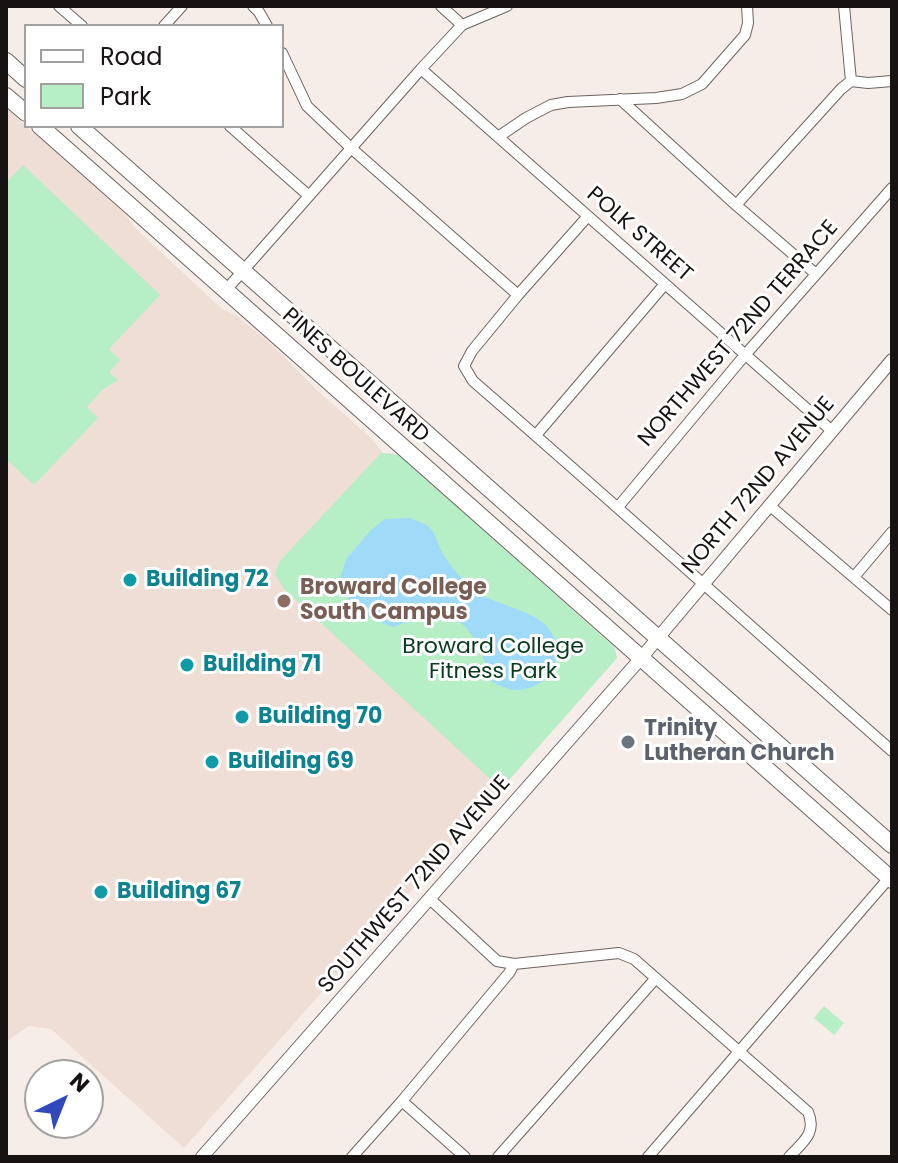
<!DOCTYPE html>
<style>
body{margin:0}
#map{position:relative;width:898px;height:1163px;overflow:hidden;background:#f7ede8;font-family:Poppins,sans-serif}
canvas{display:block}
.frame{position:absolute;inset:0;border:8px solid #171312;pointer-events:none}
.legend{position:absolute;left:24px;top:24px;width:260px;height:104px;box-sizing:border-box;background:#fff;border:2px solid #a2a1a0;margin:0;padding:10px 14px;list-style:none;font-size:24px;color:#171312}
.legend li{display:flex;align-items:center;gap:16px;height:40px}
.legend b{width:40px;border:2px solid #a2a1a0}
.north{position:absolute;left:24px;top:1059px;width:80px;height:80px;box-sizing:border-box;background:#fff;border:2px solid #a2a1a0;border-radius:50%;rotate:43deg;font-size:22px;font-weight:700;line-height:32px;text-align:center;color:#171312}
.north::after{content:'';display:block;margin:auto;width:28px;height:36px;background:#3149ba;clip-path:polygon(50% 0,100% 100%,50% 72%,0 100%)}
</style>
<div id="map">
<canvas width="898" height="1163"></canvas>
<div class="frame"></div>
<ul class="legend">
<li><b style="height:10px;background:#fff"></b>Road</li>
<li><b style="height:22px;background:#b6eec6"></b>Park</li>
</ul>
<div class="north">N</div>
</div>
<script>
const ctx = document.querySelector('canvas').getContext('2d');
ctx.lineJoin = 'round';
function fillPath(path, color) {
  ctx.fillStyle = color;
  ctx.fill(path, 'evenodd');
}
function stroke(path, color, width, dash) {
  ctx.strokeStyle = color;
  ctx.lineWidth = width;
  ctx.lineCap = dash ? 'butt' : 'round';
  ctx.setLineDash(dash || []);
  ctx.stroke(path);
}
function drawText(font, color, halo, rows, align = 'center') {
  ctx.font = font + ' Poppins,sans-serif';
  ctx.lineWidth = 6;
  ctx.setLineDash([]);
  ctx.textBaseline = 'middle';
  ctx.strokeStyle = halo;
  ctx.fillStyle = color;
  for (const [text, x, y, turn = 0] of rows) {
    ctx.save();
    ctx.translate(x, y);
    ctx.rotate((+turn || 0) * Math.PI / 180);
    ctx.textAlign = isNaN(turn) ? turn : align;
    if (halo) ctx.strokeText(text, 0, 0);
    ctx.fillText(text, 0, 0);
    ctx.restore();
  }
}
fillPath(new Path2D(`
 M6,108L124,213L136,229L222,309L236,315L270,343L318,391L372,439L383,453H392L401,457L615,648L617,658L184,1148L51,1029L29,1026L6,1042Z`), '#efded5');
fillPath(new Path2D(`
 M23,165L160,295L109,349L120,360L109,372L118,380L102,390L87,407L98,418L34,485L6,459V183Z
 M381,453L399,455L614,647L617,658L501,789L284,589L275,574L279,562Z
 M824,1006L844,1023L834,1035L814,1018Z`), '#b6eec6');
fillPath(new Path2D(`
 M409,518C414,520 421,522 426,525C436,531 436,541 441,550C445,560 468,587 476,592C498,606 539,611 551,632C568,661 547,690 515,690C507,690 499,685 492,682C481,651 470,610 429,615C417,617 405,623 393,627C361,615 353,612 339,580L347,558L370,531L385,519Z`), '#9fdaf8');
const minor = new Path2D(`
 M59,6L82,26
 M253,6L259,12L267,26
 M441,6L462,25
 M844,6L851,81
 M164,26L182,6
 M282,53L307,106L351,148L518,295
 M421,69L832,431
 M851,81L868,83L892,81
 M620,99L736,205L816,274
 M230,126L309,196
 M498,137L526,118L551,105L568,102L656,98L682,94L702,84L745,35L748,23L747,6
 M736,205L841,89L851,81
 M588,216L518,295L472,351L464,366L473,381C614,503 752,628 892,751
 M226,290L421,69L462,25L507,6
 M536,435L665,284
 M769,505L892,610
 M618,507L745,355L892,188
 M854,577L892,532
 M430,899L497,961L514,964
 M402,1101L465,1157
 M352,1157L402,1101L509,973L514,964L619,953L634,959L808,1112C817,1133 803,1142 789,1157
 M498,1157L656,978
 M648,1157L889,878`);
const tertiary = new Path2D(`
 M202,1157L642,657L892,360`);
const trunk = new Path2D(`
 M6,61L26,79
 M6,96L26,113
 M40,126L892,880
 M79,126L892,845`);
stroke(minor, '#6b635f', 12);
stroke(tertiary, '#6b635f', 14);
stroke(trunk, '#6b635f', 18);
stroke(minor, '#fff', 10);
stroke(tertiary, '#fff', 12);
stroke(trunk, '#fff', 16);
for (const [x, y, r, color] of [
 [130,580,8,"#0f9aa8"],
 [284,601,8,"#8d6e63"],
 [187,665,8,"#0f9aa8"],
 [242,717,8,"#0f9aa8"],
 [628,742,8,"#6b7280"],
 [212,762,8,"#0f9aa8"],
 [101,892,8,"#0f9aa8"]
]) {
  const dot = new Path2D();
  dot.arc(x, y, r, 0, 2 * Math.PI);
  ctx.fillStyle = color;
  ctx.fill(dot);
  stroke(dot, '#fff', 3);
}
drawText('22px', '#171312', '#fff', [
 ["POLK STREET",639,235,41],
 ["NORTHWEST 72ND TERRACE",739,334,-49],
 ["PINES BOULEVARD",355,376,42],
 ["NORTH 72ND AVENUE",759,486,-50],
 ["SOUTHWEST 72ND AVENUE",415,885,-49]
]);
drawText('bold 22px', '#0d838f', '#fff', [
 ["Building 72",146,580],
 ["Building 71",203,665],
 ["Building 70",258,717],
 ["Building 69",228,762],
 ["Building 67",117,892]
], 'left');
drawText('bold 22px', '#785e54', '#fff', [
 ["Broward College",300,588],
 ["South Campus",300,613]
], 'left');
drawText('22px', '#063b1e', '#fff', [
 ["Broward College",493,647],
 ["Fitness Park",493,672]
]);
drawText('bold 22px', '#5b616d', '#fff', [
 ["Trinity",644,729],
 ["Lutheran Church",644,754]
], 'left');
</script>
